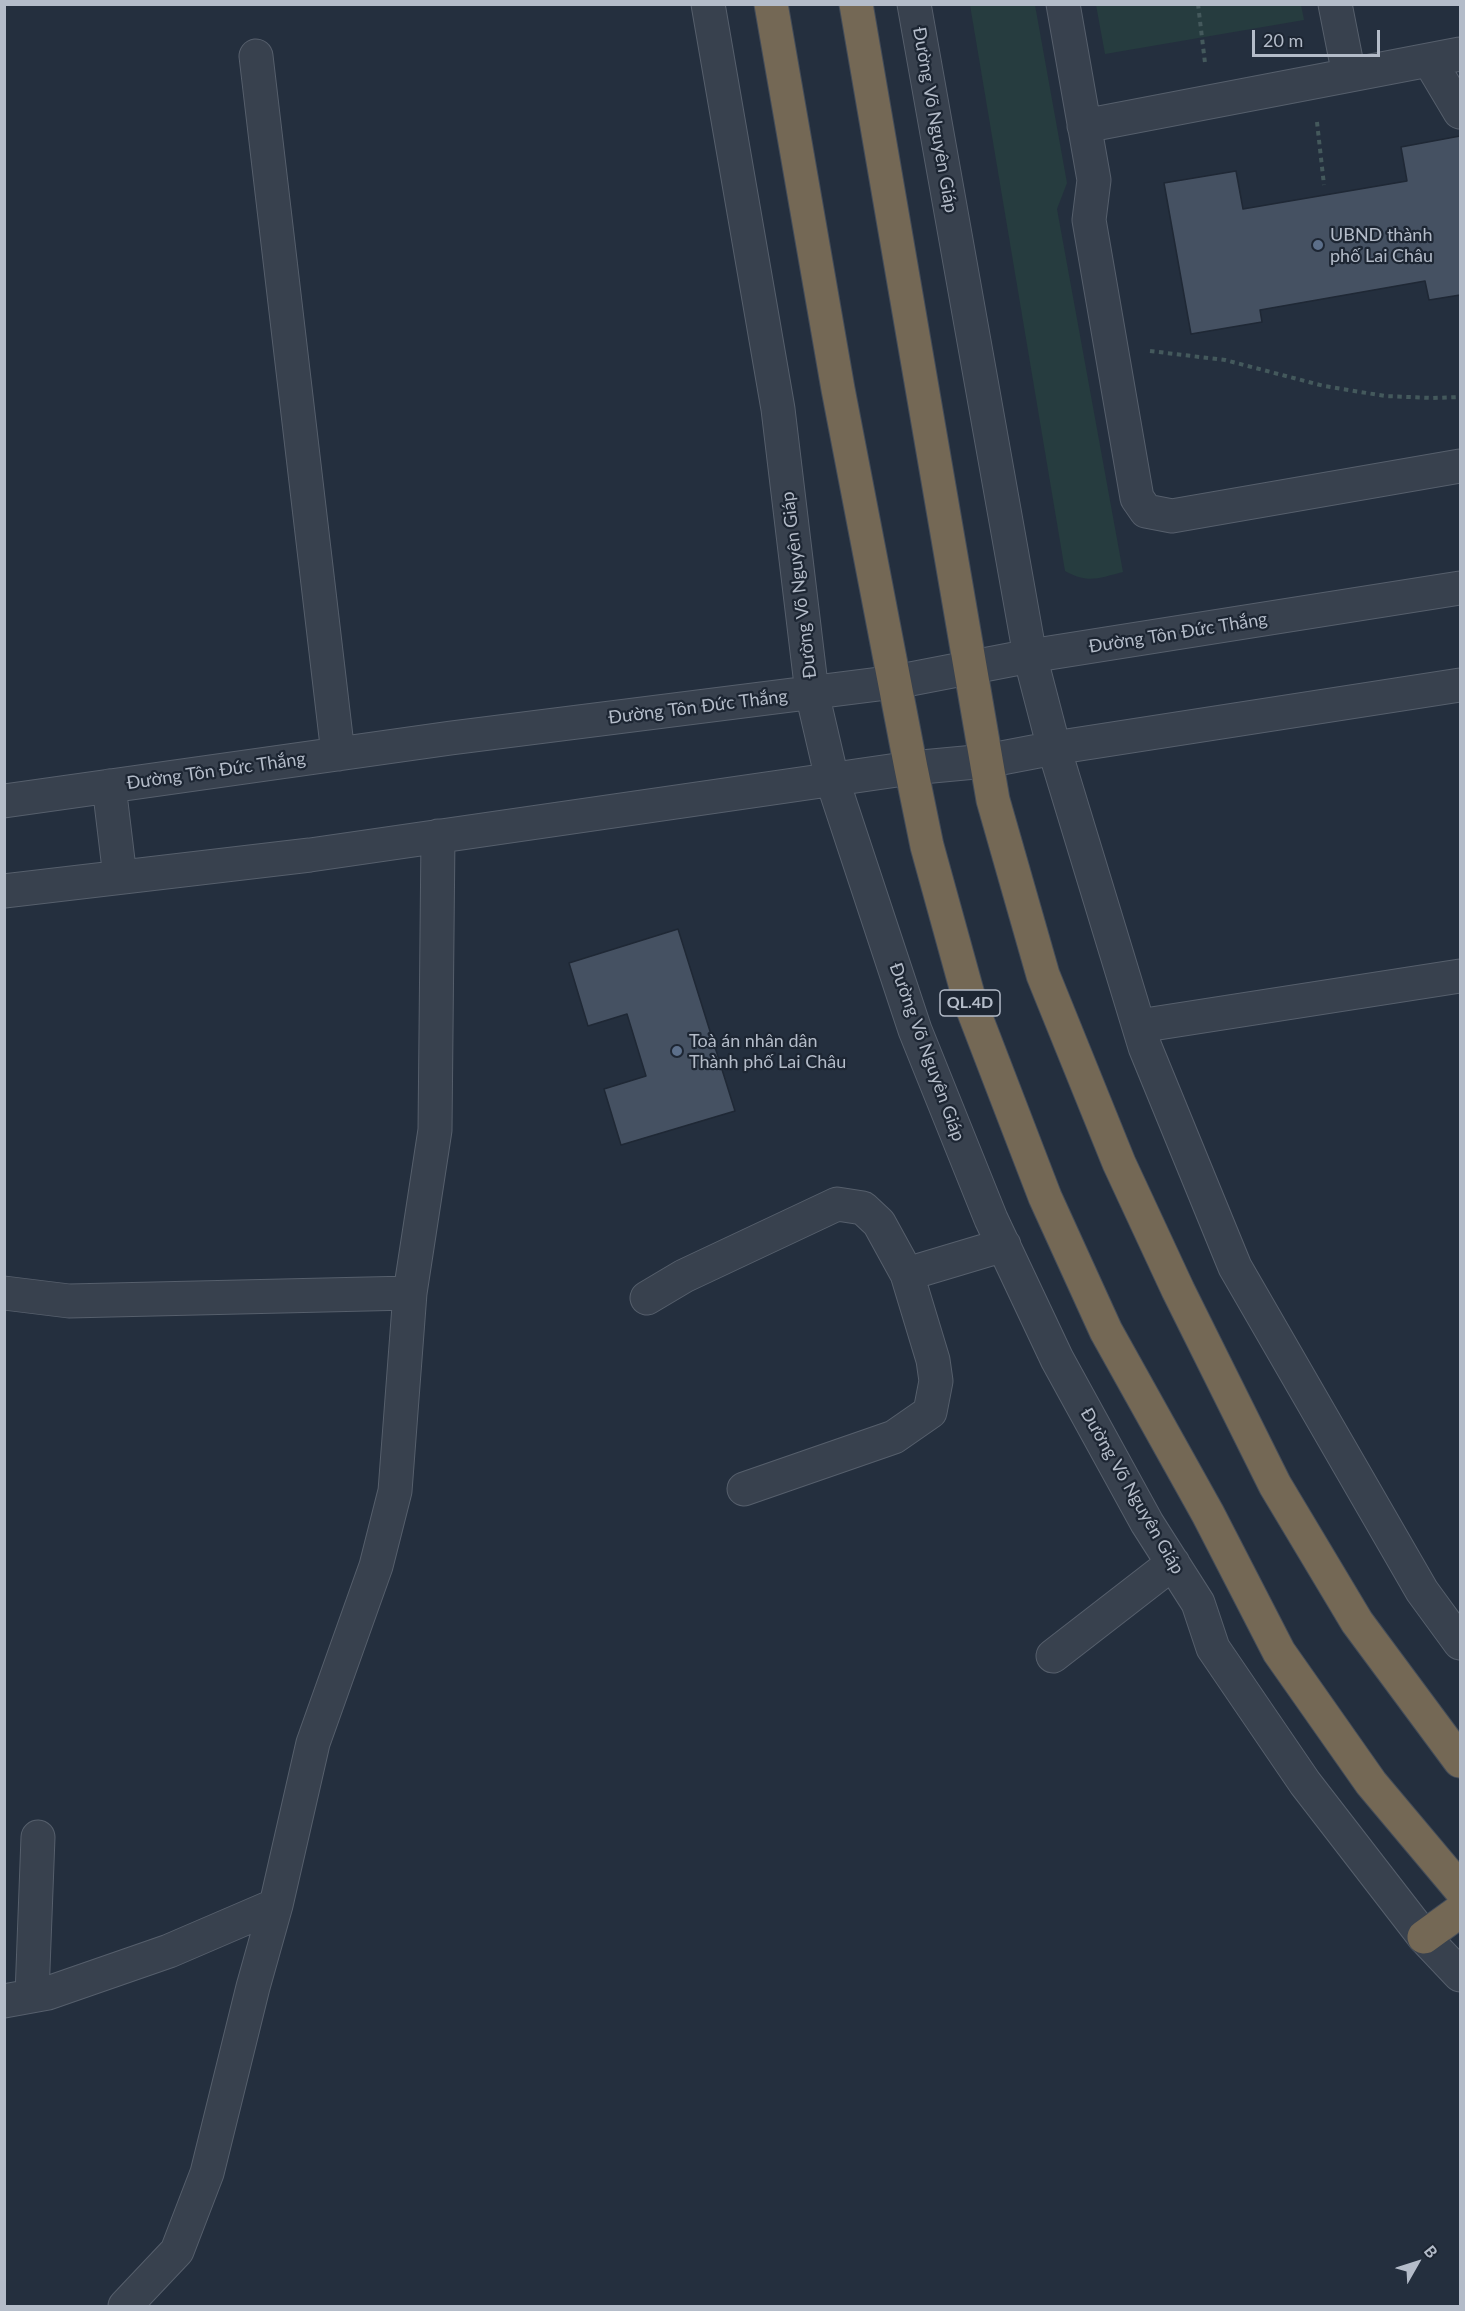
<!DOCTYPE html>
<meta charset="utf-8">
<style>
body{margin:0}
#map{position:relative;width:1465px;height:2311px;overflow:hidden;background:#242f3e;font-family:Lato,sans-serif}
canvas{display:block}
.frame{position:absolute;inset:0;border:6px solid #b4bcc9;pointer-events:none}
.north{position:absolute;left:1387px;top:2233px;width:60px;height:60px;-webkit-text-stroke:4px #1d2633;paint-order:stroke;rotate:51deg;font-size:16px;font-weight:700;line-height:24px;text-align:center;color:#b4bcc9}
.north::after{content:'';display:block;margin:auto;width:21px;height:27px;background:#b4bcc9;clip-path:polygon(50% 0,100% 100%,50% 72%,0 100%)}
.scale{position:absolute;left:1252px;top:30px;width:128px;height:27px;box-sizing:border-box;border:3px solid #b4bcc9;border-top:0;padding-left:8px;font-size:18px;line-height:21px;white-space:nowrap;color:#b4bcc9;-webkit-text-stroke:4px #1d2633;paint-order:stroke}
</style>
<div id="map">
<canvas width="1465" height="2311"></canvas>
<div class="frame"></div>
<div class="north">B</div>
<div class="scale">20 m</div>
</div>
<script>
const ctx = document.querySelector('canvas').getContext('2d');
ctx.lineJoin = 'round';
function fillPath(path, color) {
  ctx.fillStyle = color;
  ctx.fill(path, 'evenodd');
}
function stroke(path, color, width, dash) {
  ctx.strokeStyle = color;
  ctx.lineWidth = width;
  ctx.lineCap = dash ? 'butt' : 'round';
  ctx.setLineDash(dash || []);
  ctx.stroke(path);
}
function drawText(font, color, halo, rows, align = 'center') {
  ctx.font = font + ' Lato,sans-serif';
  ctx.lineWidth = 4.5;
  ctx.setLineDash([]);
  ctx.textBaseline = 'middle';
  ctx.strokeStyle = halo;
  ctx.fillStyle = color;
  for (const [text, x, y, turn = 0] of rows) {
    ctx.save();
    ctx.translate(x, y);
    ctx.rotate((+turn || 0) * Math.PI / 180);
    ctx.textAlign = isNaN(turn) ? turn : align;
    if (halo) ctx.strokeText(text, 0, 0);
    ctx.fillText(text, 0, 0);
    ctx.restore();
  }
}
fillPath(new Path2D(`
 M970,5H1035L1067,183L1057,209L1123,572C1099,578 1088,584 1065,571Z
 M1096,5H1301L1304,20L1105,54Z`), '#263c3f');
const building = new Path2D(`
 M1460,136V295L1429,300L1425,281L1260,310L1262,322L1191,334L1164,183L1236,171L1243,209L1407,181L1401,147Z
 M678,929L735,1111L621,1145L604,1089L646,1076L627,1014L588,1026L569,963Z`);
fillPath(building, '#455162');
stroke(building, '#1f2835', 1.5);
const minor = new Path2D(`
 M708,4L778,409L812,693L832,779L915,1030L991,1219L1057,1359L1147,1523L1198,1603L1213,1648L1305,1783L1424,1937L1460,1975
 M914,4L1030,656L1054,748L1145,1047L1235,1267L1422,1591L1460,1643
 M1063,4L1094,180L1089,220L1137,498L1146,511L1172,516L1460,466
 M1335,4L1349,75
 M256,56L338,754
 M1429,60L1460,112
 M1084,126L1460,54
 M109,786L120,877
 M4,801L451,738L895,682L1030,656L1460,588
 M4,891L310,855L911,768L986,761L1054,748L1460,685
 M1139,1026L1460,976
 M4,1293L69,1301L410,1293
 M647,1298L684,1276L837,1204L863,1208L879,1223L907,1274L1004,1245
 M744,1489L894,1437L930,1412L936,1381L933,1360L907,1274
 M1053,1656L1173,1563
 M32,1995L38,1837
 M4,2001L48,1993L169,1951L276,1905
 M125,2306L177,2251L207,2173L253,1987L276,1905L313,1743L376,1566L395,1491L410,1293L435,1130L438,836`);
const highway = new Path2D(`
 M771,4L838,389L911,768L927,846L970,1002L1045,1197L1106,1331L1208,1514L1279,1652L1371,1783L1460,1889
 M856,4L993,800L1043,975L1119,1163L1178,1290L1275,1485L1357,1622L1460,1761
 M1424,1937L1460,1911`);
stroke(minor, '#565f6c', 35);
stroke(highway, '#434c59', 35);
stroke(new Path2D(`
 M1198,4L1205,63
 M1317,122L1324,185
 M1150,351L1225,360L1324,386L1385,396L1432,398L1460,397`), '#44595c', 4, [4.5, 4.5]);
stroke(minor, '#38414e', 33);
stroke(highway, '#746855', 33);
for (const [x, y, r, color] of [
 [1318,245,6,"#5c6f8a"],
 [677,1051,6,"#5c6f8a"]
]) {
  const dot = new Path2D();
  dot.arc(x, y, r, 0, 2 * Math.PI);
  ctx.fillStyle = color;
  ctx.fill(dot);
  stroke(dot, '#1d2633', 2);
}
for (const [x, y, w] of [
 [970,1003,60]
]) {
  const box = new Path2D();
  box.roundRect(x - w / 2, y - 13, w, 26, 4.5);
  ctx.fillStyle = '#1d2633';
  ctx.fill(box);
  stroke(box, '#b4bcc9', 1.5);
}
drawText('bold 16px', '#b4bcc9', null, [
 ["QL.4D",970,1003]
]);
drawText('18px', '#b4bcc9', '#1d2633', [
 ["Đường Võ Nguyên Giáp",935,120,80],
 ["Đường Võ Nguyên Giáp",799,585,-97],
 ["Đường Tôn Đức Thắng",1178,633,-9],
 ["Đường Tôn Đức Thắng",698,707,-7],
 ["Đường Tôn Đức Thắng",216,771,-8],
 ["Đường Võ Nguyên Giáp",927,1052,70],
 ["Đường Võ Nguyên Giáp",1132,1491,60]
]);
drawText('18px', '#b4bcc9', '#1d2633', [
 ["UBND thành",1330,235],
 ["phố Lai Châu",1330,256],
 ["Toà án nhân dân",689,1041],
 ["Thành phố Lai Châu",689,1062]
], 'left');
</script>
